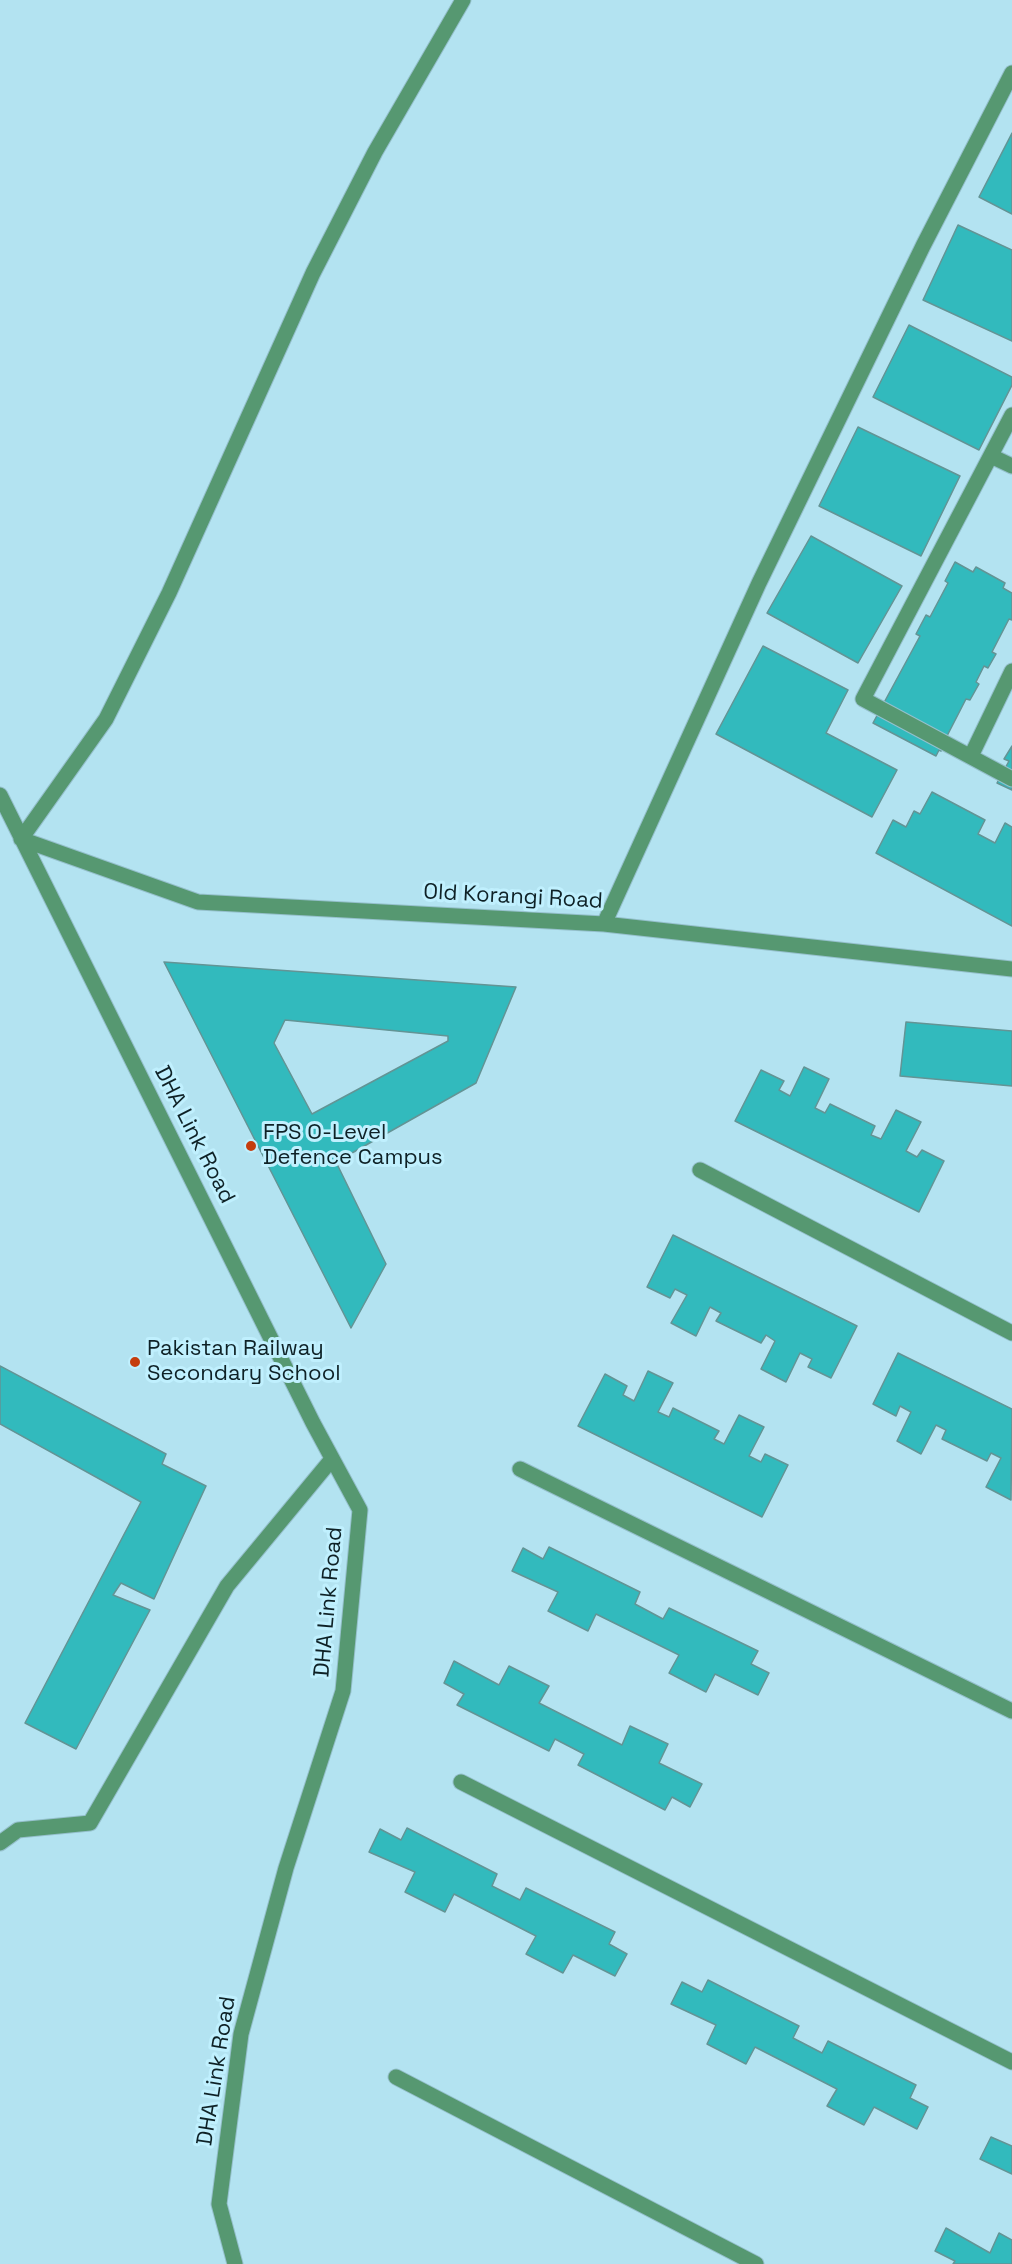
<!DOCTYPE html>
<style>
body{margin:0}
canvas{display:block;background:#b3e3f1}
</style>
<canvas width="1012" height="2264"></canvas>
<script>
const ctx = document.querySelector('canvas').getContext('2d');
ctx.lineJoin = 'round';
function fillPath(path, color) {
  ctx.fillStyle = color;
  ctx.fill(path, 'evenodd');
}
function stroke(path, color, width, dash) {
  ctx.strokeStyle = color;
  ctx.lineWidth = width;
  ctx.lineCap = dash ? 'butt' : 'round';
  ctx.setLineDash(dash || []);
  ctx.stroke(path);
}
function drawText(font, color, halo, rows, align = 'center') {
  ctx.font = font + ' "Space Grotesk",sans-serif';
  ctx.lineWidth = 6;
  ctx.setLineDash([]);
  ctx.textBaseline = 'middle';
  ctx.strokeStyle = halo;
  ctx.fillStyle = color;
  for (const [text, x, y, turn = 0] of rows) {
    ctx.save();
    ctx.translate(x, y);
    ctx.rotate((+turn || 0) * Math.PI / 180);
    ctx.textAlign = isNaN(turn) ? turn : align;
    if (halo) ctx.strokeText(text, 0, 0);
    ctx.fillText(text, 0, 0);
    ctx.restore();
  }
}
const building = new Path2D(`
 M1012,133V214L979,197Z
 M958,225L1012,250V341L923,300Z
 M909,325L1012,377V385L979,450L873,397Z
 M858,427L960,476L921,556L819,506Z
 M811,536L902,586L858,663L767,613Z
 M955,562L973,572L976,567L1005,583L1003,588L1012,593V620L1009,619L992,652L996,654L988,668L984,666L976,682L979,684L970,700L966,699L947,736L949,738L941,751L939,750L936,756L873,723L920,636L916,634L926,615L930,617L948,583L945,581Z
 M763,646L848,690L826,733L897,770L872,817L716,734Z
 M1012,746V790L997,783L1009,761L1004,759Z
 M932,792L985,820L978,834L995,843L1005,823L1012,827V926L876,853L893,820L906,827L914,811L920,814Z
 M164,962L516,987L476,1083L336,1162L386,1264L351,1328ZM285,1020L448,1036V1041L312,1114L274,1043Z
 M906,1022L1012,1031V1086L900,1076Z
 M804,1067L829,1079L815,1108L825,1113L830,1104L875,1126L871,1135L881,1139L896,1110L921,1122L906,1151L917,1157L922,1150L944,1161L919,1212L735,1121L761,1070L784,1081L779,1090L790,1096Z
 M673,1235L857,1326L831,1378L808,1367L812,1359L800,1353L786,1382L761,1369L775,1341L766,1335L761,1343L716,1321L721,1313L710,1307L696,1336L671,1323L687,1295L675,1289L670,1298L647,1287Z
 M898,1353L1012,1409L1011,1500L986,1487L1001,1458L991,1453L987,1461L942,1439L946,1430L936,1425L921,1454L897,1441L911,1412L900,1406L896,1416L873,1404Z
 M0,1366L166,1454L162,1464L206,1486L154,1599L121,1583L113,1595L150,1610L76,1749L25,1723L141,1502L0,1424Z
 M648,1371L673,1383L658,1412L669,1417L673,1408L719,1431L714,1439L724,1444L739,1415L764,1427L749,1456L761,1462L765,1454L788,1465L762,1517L578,1426L605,1374L627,1386L623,1395L634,1401Z
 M549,1547L640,1592L635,1604L663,1619L669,1608L758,1651L751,1664L769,1673L758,1695L715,1674L706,1692L669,1673L679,1655L596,1614L588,1631L548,1611L558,1592L512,1571L523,1548L543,1559Z
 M454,1661L499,1685L509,1666L549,1686L539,1703L622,1745L630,1726L668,1744L659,1763L702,1784L690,1807L672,1797L665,1810L578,1765L584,1754L555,1739L549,1751L457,1705L464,1694L444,1683Z
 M407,1828L497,1874L492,1886L520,1900L526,1888L615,1932L609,1944L627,1954L615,1976L573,1955L563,1973L526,1954L536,1936L454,1894L445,1912L405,1892L415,1872L369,1852L380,1829L401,1840Z
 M708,1980L799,2026L793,2038L822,2053L828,2041L916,2085L910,2098L928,2107L917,2129L874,2107L864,2125L827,2106L837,2089L755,2047L746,2064L707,2044L716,2025L671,2004L682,1982L702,1992Z
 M991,2137L1012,2146V2174L980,2159Z
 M946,2228L990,2253L999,2233L1012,2240V2264H953L955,2261L935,2251Z`);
fillPath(building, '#32babd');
stroke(building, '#639495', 1.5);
const minor = new Path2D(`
 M463,0L375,152L313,273L169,593L106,719L21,839L198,902L604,924L1012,969
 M1012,415L863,699L1012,779
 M991,456L1012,466
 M971,756L1012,671
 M0,795L313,1423L360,1510L343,1691L286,1868L241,2034L219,2204L235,2264
 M604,924L759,583L923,246L1012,73
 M700,1170L1012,1333
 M520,1469L1012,1711
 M461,1782L1012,2062
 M0,1843L18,1830L90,1823L227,1586L332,1459
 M396,2077L756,2264`);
stroke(minor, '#95c0cc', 17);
stroke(minor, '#569871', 15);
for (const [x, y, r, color] of [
 [251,1146,6,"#c53d0d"],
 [135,1362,6,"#c53d0d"]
]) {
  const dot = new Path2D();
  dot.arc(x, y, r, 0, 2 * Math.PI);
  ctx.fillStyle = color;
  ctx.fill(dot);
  stroke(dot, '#c0f0fe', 2);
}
drawText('22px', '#0e2126', '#c0f0fe', [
 ["Old Korangi Road",513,897,3],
 ["DHA Link Road",194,1135,63],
 ["DHA Link Road",329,1602,-85],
 ["DHA Link Road",217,2071,-81]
]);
drawText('22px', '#0e2126', '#c0f0fe', [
 ["FPS O-Level",263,1133],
 ["Defence Campus",263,1158],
 ["Pakistan Railway",147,1349],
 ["Secondary School",147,1374]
], 'left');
</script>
